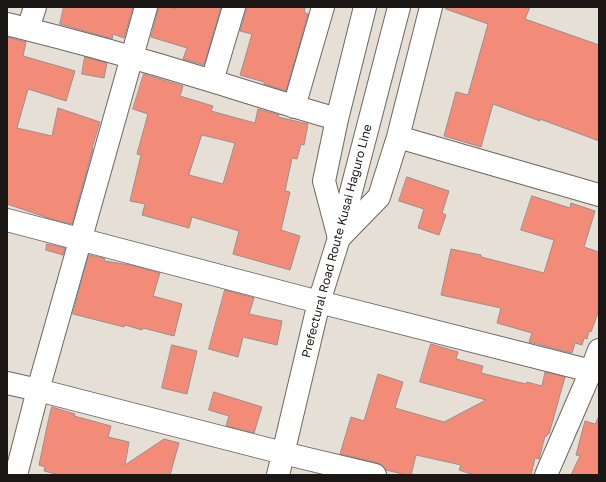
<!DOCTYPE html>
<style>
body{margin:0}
#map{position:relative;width:606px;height:482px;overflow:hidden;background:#e6dfd6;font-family:"Golos Text",sans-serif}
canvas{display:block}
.frame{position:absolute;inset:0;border:8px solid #1a1714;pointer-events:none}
</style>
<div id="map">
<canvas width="606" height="482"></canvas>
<div class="frame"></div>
</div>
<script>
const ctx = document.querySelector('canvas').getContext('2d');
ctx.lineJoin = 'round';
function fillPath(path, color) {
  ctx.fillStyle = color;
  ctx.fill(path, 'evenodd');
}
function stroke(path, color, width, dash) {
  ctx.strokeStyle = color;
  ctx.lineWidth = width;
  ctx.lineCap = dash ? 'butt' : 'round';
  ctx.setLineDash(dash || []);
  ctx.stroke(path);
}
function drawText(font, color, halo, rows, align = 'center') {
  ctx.font = font + ' "Golos Text",sans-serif';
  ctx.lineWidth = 3;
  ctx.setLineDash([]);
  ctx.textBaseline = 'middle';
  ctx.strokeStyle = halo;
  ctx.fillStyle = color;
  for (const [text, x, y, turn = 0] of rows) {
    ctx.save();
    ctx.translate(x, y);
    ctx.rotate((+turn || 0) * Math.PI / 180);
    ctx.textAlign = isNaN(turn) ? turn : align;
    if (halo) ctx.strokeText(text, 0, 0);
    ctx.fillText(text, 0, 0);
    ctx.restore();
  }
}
const building = new Path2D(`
 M64,7H133L124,38L113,34L112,39L60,24Z
 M158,7H170L176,9V7H221L204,65L183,59L187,48L151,37L158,10Z
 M246,7H305L304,12L308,14L286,91L264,84V82L240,75L252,34L240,31L246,11Z
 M446,7H530L525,19L599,45V141L540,119V121L493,104L481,147L444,136L456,92L468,95L488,24L446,9Z
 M7,37L26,42L23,56L75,71L66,101L28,89L17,128L52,136L58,108L100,122L92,148H93L72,224L54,220L7,204Z
 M85,57L107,63L104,78L82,74Z
 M144,74L183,86L180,96L213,106L211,111L255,123L258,109L279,115L278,117L308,124L304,145L301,144L297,159L292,158L285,191L290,192L281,230L300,236L290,270L233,254L239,231L192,217L189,228L142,215L145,204L130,201L141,155L137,154L148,114L133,109ZM202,135L235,143L223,184L189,175Z
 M407,177L449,191L442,213L446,215L439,235L418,228L424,209L399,201Z
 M532,196L570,208L571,203L595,211L584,247L599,252V310L591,332L589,331L587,339L584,338L582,345L575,343L572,353L529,342L532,333L497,323L501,308L441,295L451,249L481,255V257L544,273L554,240L521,230Z
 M47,244L65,248L63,255L46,250Z
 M89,255L104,258L105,261L130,265L160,273L153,296L182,304L174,336L143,328L142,330L125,325L124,327L73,314Z
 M225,290L254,298L249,314L282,321L277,345L243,337L238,357L209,349Z
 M431,344L458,352L456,359L483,366L481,373L526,384L527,382L542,386L545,372L565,377L549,434L548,433L547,436H545L539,459L535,458L531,475H474L459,470L461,465L416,455L411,475H406L386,470L383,466L378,463L340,454L351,417L364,421L378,374L403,382L395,408L444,422L486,400L420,382Z
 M172,345L197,351L187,394L162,388Z
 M214,392L262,407L254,433L226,426L229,416L209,410Z
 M52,407L75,414L74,416L111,426L108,437L129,442L125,465L164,439L179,443L170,475H60L44,471L45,467L39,465L48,422Z
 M599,416V475H571L580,456L576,455L585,421L595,424Z`);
fillPath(building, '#f28b78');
stroke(building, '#9a8f8d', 1);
const minor = new Path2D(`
 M365,7L337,119L324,181L339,238L379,197L398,137L431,7
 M7,24C76,41 144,60 212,81C254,94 295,107 337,119
 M28,29L35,7
 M212,81L234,7
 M294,107L323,7
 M398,137L599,195
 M7,220L319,302L591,371
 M7,383L38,390L283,453L375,475
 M16,475L38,390L146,7
 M546,475L591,371L599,350`);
const secondary = new Path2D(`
 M278,475L319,302L339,238L399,7`);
stroke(minor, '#6d6760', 24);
stroke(secondary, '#6d6760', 24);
stroke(minor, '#fff', 22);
stroke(secondary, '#fff', 22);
drawText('12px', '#1a1714', '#fff', [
 ["Prefectural Road Route Kusai Haguro Line",337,241,-75]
]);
</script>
